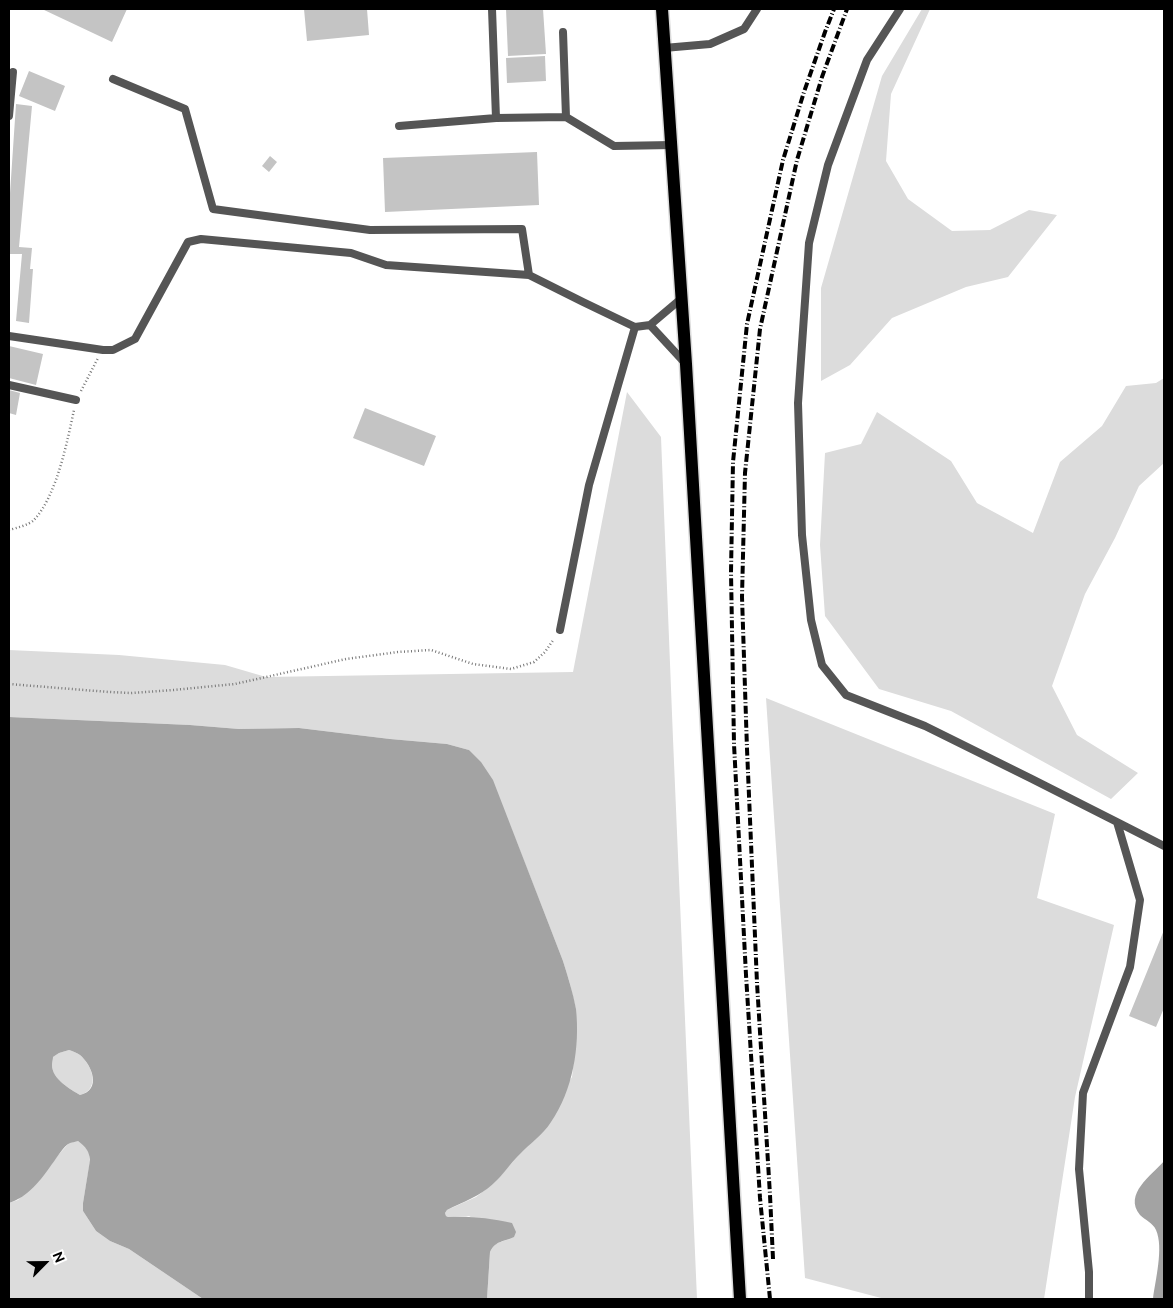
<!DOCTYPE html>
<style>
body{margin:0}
#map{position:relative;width:1173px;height:1308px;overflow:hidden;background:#fff;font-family:Ubuntu,sans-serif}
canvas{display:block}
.frame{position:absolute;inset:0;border:10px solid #000;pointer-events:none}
.north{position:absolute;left:20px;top:1238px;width:50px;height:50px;-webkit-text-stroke:4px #fff;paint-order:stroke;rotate:67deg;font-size:14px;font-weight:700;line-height:20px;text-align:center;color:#000}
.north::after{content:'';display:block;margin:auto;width:18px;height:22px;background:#000;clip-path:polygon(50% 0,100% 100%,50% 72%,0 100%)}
</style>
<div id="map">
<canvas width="1173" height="1308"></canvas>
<div class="frame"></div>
<div class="north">N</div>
</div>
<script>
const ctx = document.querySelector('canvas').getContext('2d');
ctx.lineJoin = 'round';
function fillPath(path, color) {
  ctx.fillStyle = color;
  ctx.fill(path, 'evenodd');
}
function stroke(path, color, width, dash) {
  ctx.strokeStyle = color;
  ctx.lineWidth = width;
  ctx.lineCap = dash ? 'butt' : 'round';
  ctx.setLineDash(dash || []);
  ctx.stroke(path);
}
fillPath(new Path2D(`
 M922,9H930L891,94L886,161L908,199L952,231L990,230L1029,210L1057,215L1008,277L966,287L892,318L850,365L821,381V288L882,76Z
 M1164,378V463L1139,486L1115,538L1085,594L1052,686L1077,735L1138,773L1111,799L951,711L879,689L825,616L820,545L825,453L861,444L877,412L951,461L977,503L1033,533L1060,462L1102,426L1126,386L1156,383Z
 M627,392L661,437L673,739L697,1299H487L490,1252C495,1242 500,1242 510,1239L469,1216L448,1217L446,1216L445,1213L447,1210L476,1197L494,1183L518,1156L572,1077L576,1041V1010L570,984L563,961L510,825L469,750L447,744L390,739L299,728L239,729L190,725L9,717V650L119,655L225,665L266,677L573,672Z
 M766,698L1055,814L1037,898L1114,925L1075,1097L1044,1299H885L805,1278Z
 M69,1050C73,1051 77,1053 80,1055C92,1065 101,1089 80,1095C70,1089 52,1079 52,1065C52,1062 53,1060 53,1057L59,1053Z
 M78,1141L85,1146L89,1153L90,1161L83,1203V1211L96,1231L110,1241L129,1249L203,1299H9V1203L18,1200L69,1143Z`), '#dcdcdc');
fillPath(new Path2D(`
 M9,717L190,725L239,729L299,728L390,739L447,744L469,750L481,762L493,780L563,961C568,977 573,993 576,1009C580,1047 573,1090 551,1122C543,1135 529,1144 519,1155C510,1164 503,1175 493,1184C480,1196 463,1202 447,1210L445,1213L446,1216L448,1217C471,1216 489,1218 512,1223L516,1232L514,1237C504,1242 496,1240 490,1252L487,1299H203L129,1249L110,1241L96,1231L83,1211V1203L90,1160C89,1151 86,1147 78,1141C76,1142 73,1142 70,1143C63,1146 57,1158 52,1164C41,1180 28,1197 9,1203ZM69,1050C73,1051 77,1053 80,1055C92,1065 102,1090 80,1095C70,1089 52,1079 52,1065C52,1062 53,1060 53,1057L59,1053Z
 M1164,1161V1299H1153C1155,1281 1164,1248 1156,1230C1153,1223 1145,1220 1140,1215C1123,1194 1152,1175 1164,1161Z`), '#a3a3a3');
fillPath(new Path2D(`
 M42,9H127L112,42Z
 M304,9H367L369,35L307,41Z
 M506,9H543L546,54L508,56Z
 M545,56L546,81L507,83L506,58Z
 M29,71L65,86L55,111L19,96Z
 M16,104L32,106L19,247L32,248L30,269H33L29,323L16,321L22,254H9V208Z
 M537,152L539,205L385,212L383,158Z
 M270,156L277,162L269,172L262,166Z
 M9,346L43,354L36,385L9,378Z
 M9,390L20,393L16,415L9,413Z
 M365,408L436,436L424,466L353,438Z
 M1164,930V1008L1156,1027L1129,1016Z`), '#c4c4c4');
const primary = new Path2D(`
 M662,9L686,364L740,1299`);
stroke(primary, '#dbdbdb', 15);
stroke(new Path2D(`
 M81,391L98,358
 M9,530C16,528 29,525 34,520C57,495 67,442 74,410
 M9,684L109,692L131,693L173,690L235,684L346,659L398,652L431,650L473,664L511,669L534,662L545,652L554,639`), '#777', 2.5, [1, 2.5]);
stroke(new Path2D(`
 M492,9L496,118
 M900,9L867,60L828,165L809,243L798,403L802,535L811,620L822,665L846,695L925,726L1032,779L1117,822L1140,900L1130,967L1083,1093L1079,1169L1089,1272V1299
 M563,32L566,117
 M664,48L710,44L744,29L757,9
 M113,79L185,109L213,209L370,230L522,229L529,275
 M9,116L13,72
 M399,126L496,118L566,117L614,146L672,145
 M650,325L686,364
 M9,336L103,350H113L135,339L188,242L201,239L351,253L386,265L529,275L583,302L635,327L650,325L682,298
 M9,385L76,400
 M560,630L589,485L635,327
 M1117,822L1164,846`), '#555', 8);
stroke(primary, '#000', 12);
stroke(new Path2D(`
 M773,1259L770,1195L757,983L747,749L742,597L745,473L760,329L797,160L822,77L847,9
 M770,1299L760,1198L746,975L734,744L731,572L733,462L747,324L783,160L804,92L825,32L834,9`), '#000', 4, [8, 2.5, 1, 2.5]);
</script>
